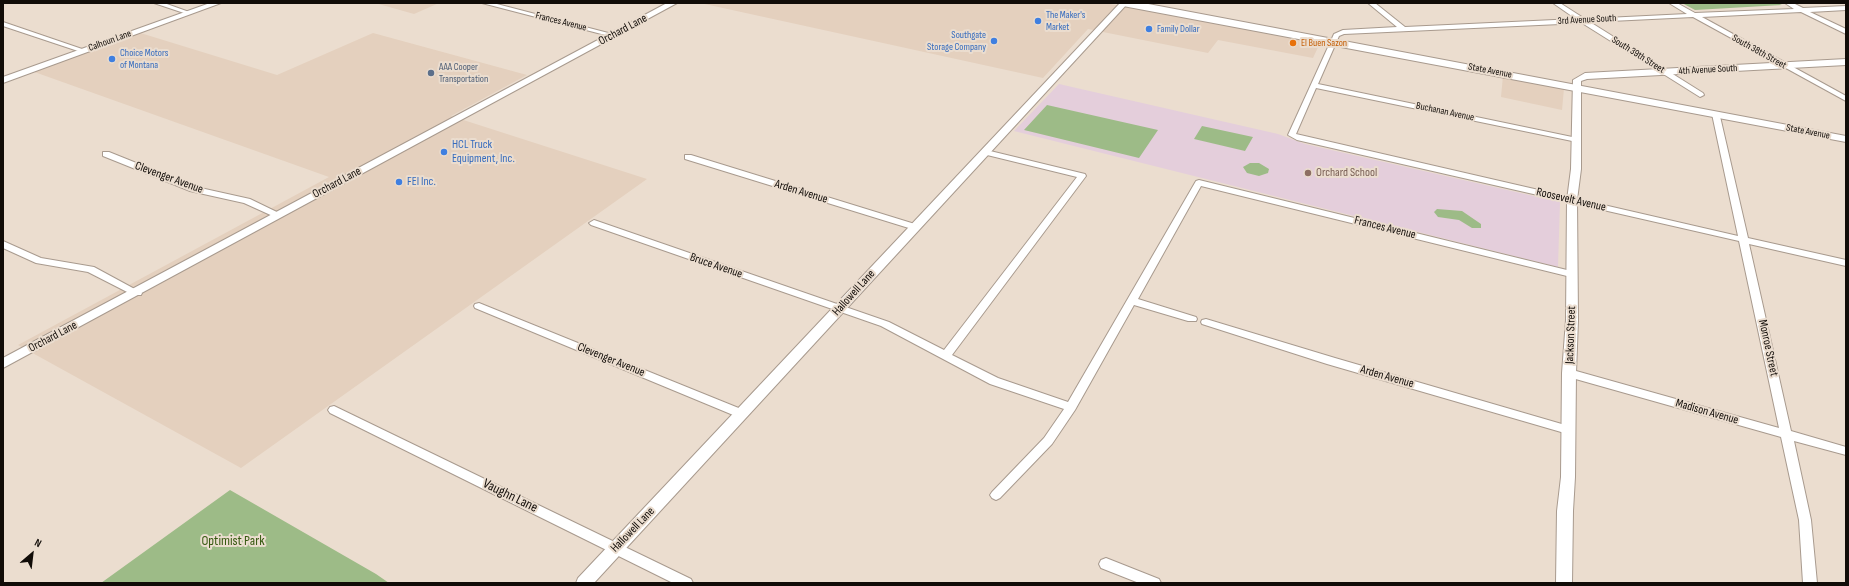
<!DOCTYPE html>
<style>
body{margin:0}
#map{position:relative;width:1849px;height:586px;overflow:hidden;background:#ebddcf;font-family:"Sofia Sans Condensed",sans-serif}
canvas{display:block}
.frame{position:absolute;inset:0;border:4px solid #110c08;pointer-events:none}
.north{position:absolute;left:12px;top:534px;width:40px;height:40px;-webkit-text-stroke:3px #ebddcf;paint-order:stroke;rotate:28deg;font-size:11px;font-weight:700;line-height:16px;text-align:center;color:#110c08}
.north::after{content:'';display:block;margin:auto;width:14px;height:18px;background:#110c08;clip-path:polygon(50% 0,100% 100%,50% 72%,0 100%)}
</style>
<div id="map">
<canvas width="1849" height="586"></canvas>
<div class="frame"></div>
<div class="north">N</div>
</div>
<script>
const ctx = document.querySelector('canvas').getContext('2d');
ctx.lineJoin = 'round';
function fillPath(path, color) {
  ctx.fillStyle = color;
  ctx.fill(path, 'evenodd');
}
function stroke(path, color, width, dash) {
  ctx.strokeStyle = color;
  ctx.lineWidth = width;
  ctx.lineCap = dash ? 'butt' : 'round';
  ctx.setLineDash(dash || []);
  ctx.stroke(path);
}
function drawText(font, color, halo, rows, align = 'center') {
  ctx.font = font + ' "Sofia Sans Condensed",sans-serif';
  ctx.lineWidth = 4;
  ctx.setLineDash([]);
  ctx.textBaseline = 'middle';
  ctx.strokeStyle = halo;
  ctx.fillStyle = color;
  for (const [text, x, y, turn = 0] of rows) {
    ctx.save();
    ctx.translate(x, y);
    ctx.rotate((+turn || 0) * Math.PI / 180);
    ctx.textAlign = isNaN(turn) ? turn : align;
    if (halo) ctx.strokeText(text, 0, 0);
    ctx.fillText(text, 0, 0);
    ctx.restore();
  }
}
fillPath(new Path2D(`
 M375,3H439L414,14Z
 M700,3H1105L1320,43L1313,58L1218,40L1208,53L1088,29L1043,78Z
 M134,31L277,75L373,33L527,75L451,116L647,179L241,468L18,345L329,177L26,69Z
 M1503,76L1564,88L1562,110L1501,97Z`), '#e4d0be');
fillPath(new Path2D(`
 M1059,84L1278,134L1305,144L1560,202L1558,267L1014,131Z`), '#e4cedb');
fillPath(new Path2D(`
 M1682,3H1777L1782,5L1695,10Z
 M1047,105L1158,130L1139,158L1024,130Z
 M1202,126L1253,137L1245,151L1194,139Z
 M1250,163H1259L1269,169L1268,173L1259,176L1247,173L1243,167Z
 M1437,209L1462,211L1481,224V228H1472L1459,220L1438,217L1434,212Z
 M230,490L376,574L389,583H101Z`), '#9dbb87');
const minor = new Path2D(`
 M154,3H164L192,13L187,14Z
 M482,3H493L616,35L613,37Z
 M1368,3H1375L1405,27L1576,19L1553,3H1560L1585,19L1687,14L1669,3H1677L1695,13L1794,9L1785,3H1793L1803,8L1846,6V10L1810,12L1846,29V34L1801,12L1702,17L1846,96V101L1693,17L1590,22L1703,93L1704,95L1700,97L1582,23L1344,34L1339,36L1318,84L1577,138L1581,140L1577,142L1316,88L1296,134L1738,236L1712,114L1716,112H1719L1748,238L1846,260V266L1749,244L1791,431L1846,447V455L1794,441L1811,520L1817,583H1803L1799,520L1781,437L1565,376L1563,373L1565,370L1569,369L1779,428L1739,241L1297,140L1288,135L1334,34L1343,30L1397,27Z
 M3,22L85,50L86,51L81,52L3,26Z
 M983,150H986L1085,174L1086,176L952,355L998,378L1068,402L1196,181L1199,180L1571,271L1576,274L1571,277L1201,186L1138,299L1196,317L1197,319L1196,321H1188L1134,305L1075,410L1052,444L1000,498L996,500L992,498L990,495L992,492L1044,438L1064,409L990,384L881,326L591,225L589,223L594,220L597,221L889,322L944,350L1077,177L983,154Z
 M103,152H109L196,187L250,199L283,215L281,217H275L244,203L190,191L103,156Z
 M685,155H691L918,225L920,227L918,229H912L685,159Z
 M3,241L41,258L94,267L142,293L141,295H133L88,272L36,263L3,248Z
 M479,303L746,411L748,414L746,417H738L475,308L474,306L475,304Z
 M1206,319L1335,358L1572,427L1574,430L1572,433L1568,434L1327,364L1202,324L1201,322L1202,320Z
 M334,406L691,579L693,583H673L330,413L328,410L330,407Z
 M1106,558L1159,579L1161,583H1139L1101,568L1099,564L1101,560Z`);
const tertiary = new Path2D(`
 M210,3H221L3,83V77Z
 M667,3H677L3,368V358Z
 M1120,3H1128L594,583H576L578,578Z
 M1846,59V65L1587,79L1581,81V169L1577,200L1578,320L1576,373L1575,477L1573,511L1572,583H1556L1557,511L1561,477L1562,373L1566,320L1567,200L1571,169L1573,80L1585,73Z`);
const secondary = new Path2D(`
 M1119,3H1143L1846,136V142L1123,6Z`);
stroke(minor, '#a89a8e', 2);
stroke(tertiary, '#a89a8e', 2);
stroke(secondary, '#a89a8e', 2);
fillPath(minor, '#fff');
fillPath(tertiary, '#fff');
fillPath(secondary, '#fff');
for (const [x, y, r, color] of [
 [1038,21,4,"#3f7fe0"],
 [1149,29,4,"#3f7fe0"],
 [994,41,4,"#3f7fe0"],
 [1293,43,4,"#e8710a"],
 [112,59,4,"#3f7fe0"],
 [431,73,4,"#5c6f8a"],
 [444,152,4,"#3f7fe0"],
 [1308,173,4,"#8d6e63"],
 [399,182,4,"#3f7fe0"]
]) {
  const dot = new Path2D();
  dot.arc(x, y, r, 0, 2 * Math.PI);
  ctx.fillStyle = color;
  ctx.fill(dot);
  stroke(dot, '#ebddcf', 1.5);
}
drawText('10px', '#366cbe', '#ebddcf', [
 ["The Maker's",1046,15],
 ["Market",1046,27],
 ["Family Dollar",1157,29],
 ["Southgate",986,35,"right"],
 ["Storage Company",986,47,"right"],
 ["Choice Motors",120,53],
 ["of Montana",120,65]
], 'left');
drawText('10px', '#110c08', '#ebddcf', [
 ["3rd Avenue South",1587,20,-3],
 ["Frances Avenue",561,22,14],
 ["Calhoun Lane",110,41,-20],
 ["South 38th Street",1759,52,29],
 ["South 39th Street",1638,55,32],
 ["4th Avenue South",1708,70,-3],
 ["State Avenue",1490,71,11],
 ["Buchanan Avenue",1445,112,12],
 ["State Avenue",1808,132,11]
]);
drawText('10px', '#c56008', '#ebddcf', [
 ["El Buen Sazon",1301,43]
], 'left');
drawText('10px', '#4e5e75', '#ebddcf', [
 ["AAA Cooper",439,67],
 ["Transportation",439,79]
], 'left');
drawText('12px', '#110c08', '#ebddcf', [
 ["Orchard Lane",623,30,-28],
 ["Clevenger Avenue",169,178,20],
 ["Orchard Lane",337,183,-28],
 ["Arden Avenue",801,192,17],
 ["Roosevelt Avenue",1571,200,13],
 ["Frances Avenue",1385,228,14],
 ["Bruce Avenue",716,266,19],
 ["Hallowell Lane",854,293,-48],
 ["Jackson Street",1571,335,-88],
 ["Orchard Lane",53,337,-28],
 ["Monroe Street",1768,348,78],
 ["Clevenger Avenue",611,360,22],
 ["Arden Avenue",1387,377,16],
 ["Madison Avenue",1707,412,16],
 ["Hallowell Lane",633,530,-46]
]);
drawText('12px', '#366cbe', '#ebddcf', [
 ["HCL Truck",452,145],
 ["Equipment, Inc.",452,159],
 ["FEI Inc.",407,182]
], 'left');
drawText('12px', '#785e54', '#ebddcf', [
 ["Orchard School",1316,173]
], 'left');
drawText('14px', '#110c08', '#ebddcf', [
 ["Vaughn Lane",510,496,26]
]);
drawText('14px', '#35580f', '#ebddcf', [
 ["Optimist Park",233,541]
]);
</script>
